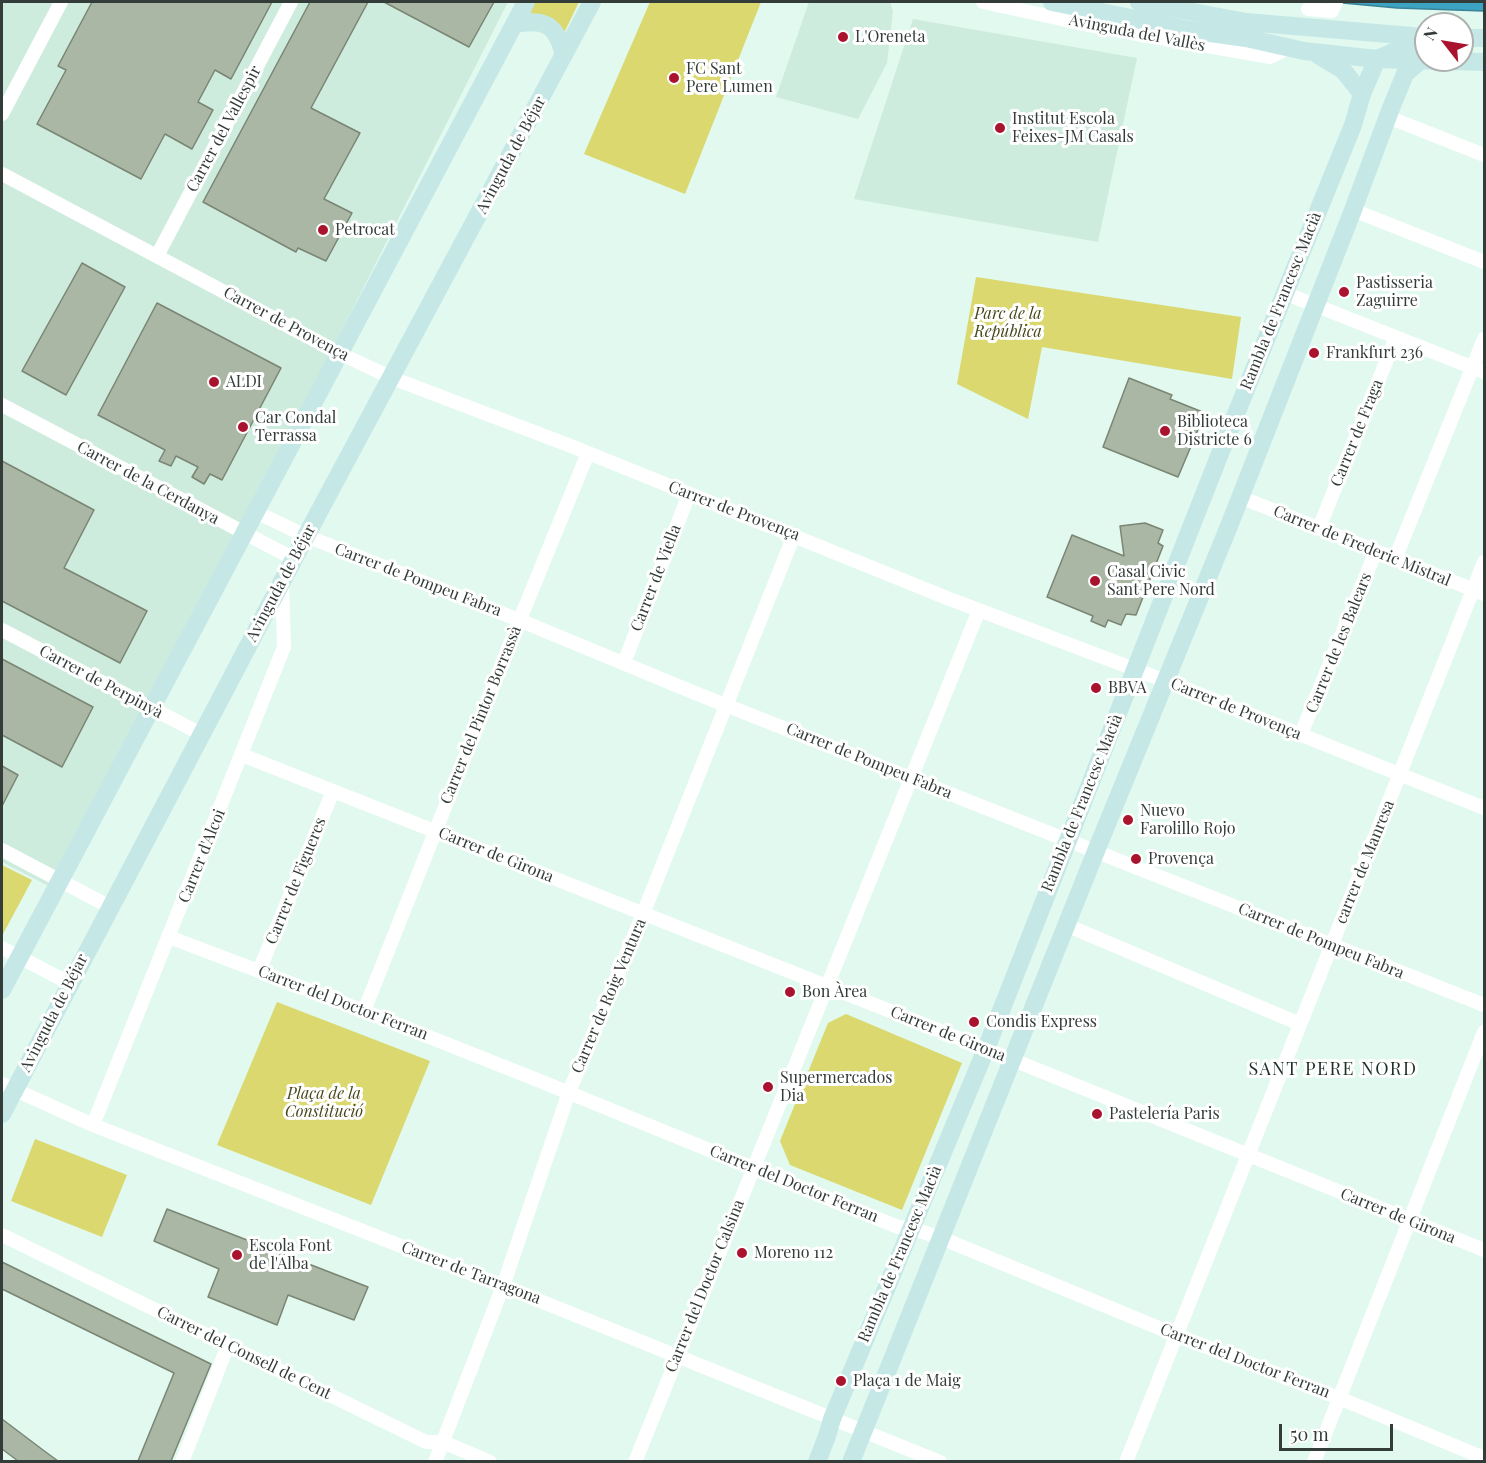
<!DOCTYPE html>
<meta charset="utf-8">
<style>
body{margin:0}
#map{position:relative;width:1486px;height:1463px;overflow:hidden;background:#e1f9ee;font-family:"Playfair Display",serif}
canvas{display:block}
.frame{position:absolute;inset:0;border:3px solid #333c38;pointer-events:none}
.north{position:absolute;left:1414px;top:12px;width:60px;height:60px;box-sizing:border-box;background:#fff;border:2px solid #adb1af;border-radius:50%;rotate:301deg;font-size:16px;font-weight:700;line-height:24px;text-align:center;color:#333c38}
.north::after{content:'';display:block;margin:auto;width:21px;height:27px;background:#aa132e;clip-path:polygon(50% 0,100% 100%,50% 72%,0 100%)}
.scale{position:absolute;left:1279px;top:1424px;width:114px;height:27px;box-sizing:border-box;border:3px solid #333c38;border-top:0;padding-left:8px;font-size:18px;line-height:21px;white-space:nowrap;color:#333c38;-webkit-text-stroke:4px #fff;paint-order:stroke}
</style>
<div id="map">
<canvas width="1486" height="1463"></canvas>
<div class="frame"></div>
<div class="north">N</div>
<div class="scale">50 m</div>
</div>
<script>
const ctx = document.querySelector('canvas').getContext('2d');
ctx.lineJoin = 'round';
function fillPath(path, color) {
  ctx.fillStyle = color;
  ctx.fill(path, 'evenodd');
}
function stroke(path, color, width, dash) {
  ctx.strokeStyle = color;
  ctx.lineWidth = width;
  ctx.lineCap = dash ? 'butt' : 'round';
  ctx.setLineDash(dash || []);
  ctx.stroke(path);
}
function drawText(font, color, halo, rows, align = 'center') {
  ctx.font = font + ' "Playfair Display",serif';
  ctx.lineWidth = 6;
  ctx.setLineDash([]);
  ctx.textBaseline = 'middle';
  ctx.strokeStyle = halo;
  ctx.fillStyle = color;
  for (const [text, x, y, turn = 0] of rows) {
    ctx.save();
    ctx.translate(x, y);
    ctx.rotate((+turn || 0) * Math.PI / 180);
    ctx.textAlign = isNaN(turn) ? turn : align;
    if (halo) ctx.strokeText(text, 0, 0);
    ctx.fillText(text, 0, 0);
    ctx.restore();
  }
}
fillPath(new Path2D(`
 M2,2H508L58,891L2,862Z
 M809,2H890L893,11L887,63L858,119L776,97Z
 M913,19L1137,58L1098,242L854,199Z`), '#ceecde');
fillPath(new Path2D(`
 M535,2H579L564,33L544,16L529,13Z
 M650,2H761L685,194L584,154Z
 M976,277L1241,317L1232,379L1042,347L1028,419L957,384Z
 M2,865L32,880L3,934L2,933Z
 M277,1002L430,1061L371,1205L217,1145Z
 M846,1014L962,1063L902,1210L790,1165L780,1141L828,1023Z
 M35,1139L127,1175L102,1237L11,1201Z`), '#dbd86f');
const water = new Path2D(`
 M1332,2H1484V11L1397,8Z`);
fillPath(water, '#3ca3c3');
stroke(water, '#398499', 1.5);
const building = new Path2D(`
 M92,2H272L231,79L215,70L198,102L213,110L192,149L165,134L141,179L37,124L66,70L58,66Z
 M310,2H368L311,108L360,133L324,199L352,213L326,261L298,248L296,252L203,202Z
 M384,2H494L469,47Z
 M82,263L125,287L66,395L22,371Z
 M157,303L281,368L222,480L210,474L204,484L192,477L198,467L176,456L171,466L159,461L165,450L98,415Z
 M1129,378L1172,395L1170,399L1205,413L1178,477L1103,447Z
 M2,461L94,510L64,568L147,611L120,663L2,601Z
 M1145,523L1163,530L1158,543L1163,546L1136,615L1126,614L1121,625L1108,620L1105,627L1091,621L1093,616L1047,597L1072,535L1124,556L1120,526Z
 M2,659L93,707L62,767L2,735Z
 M2,766L18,775L2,806Z
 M167,1209L368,1287L354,1320L288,1295L277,1325L208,1297L219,1269L154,1241Z
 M2,1262L211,1364L171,1461H138L174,1373L2,1289Z
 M2,1419L43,1450L58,1461H18L2,1449Z`);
fillPath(building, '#aab7a4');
stroke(building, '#7a8574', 1.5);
stroke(new Path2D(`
 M983,2L1098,27L1270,57L1290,47
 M1308,9L1332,11L1336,2
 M2,114L61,2
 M1388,117L1484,155
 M2,174L339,353L392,378L571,446L947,598L1179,686L1484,808
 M1353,210L1484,262
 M157,256L291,2
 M1284,293L1484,372
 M2,405L294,559
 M1240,497L1484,594
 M256,512L306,536L519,620L695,693L1484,1005
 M1319,528L1396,337
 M1395,559L1484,339
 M2,630L201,734
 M624,663L689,494
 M1301,734L1376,551
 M242,755L971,1043L1484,1250
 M2,850L110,907
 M1066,925L1300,1024
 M169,937L364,1011L540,1081L898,1227L911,1228L941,1238L1176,1335L1339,1398L1484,1458
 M2,948L69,983
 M259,971L333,791
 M364,1011L507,651L588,453
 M2,1084L93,1125L503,1286L940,1462
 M93,1125L284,647L282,582
 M2,1235L420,1439L426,1442H443L490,1462
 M182,1462L228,1345
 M435,1462L503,1286L569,1092L643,914L794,535
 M635,1462L979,610
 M1126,1462L1484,562
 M1314,1462L1484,1032`), '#fff', 14);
stroke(new Path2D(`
 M1052,2L1189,30L1246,38L1304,51L1377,59L1484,62
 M1139,2L1246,22L1424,37
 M514,24C544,19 556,23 564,55
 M1462,38H1484
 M1318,55L1343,70L1362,94
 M2,990L526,2
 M2,1114L306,536L592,2
 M817,1462L827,1436L832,1419L986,1049L1221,451L1353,125L1362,94L1377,59L1426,38
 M851,1462L1096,851L1229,526L1353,210L1391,108L1405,74L1420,61`), '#c5e8e7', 18);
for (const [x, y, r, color] of [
 [843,37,6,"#aa132e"],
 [674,78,6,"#aa132e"],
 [1000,128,6,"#aa132e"],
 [323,230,6,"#aa132e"],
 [1344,292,6,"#aa132e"],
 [1314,353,6,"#aa132e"],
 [214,382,6,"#aa132e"],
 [243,427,6,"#aa132e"],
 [1165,431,6,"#aa132e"],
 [1095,581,6,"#aa132e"],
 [1096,688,6,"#aa132e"],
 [1128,820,6,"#aa132e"],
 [1136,859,6,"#aa132e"],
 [790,992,6,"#aa132e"],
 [974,1022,6,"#aa132e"],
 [768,1087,6,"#aa132e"],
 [1097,1114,6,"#aa132e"],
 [742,1253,6,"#aa132e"],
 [237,1255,6,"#aa132e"],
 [841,1381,6,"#aa132e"]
]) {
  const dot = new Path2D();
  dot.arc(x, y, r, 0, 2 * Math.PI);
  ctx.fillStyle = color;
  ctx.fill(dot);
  stroke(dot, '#fff', 2);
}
drawText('16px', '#333c38', '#fff', [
 ["Avinguda del Vallès",1137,33,11],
 ["Carrer del Vallespir",224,129,-62],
 ["Avinguda de Béjar",511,155,-62],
 ["Rambla de Francesc Macià",1281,301,-68],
 ["Carrer de Provença",286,324,28],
 ["Carrer de Fraga",1357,433,-68],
 ["Carrer de la Cerdanya",148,483,28],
 ["Carrer de Provença",734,511,21],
 ["Carrer de Frederic Mistral",1362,546,22],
 ["Carrer de Viella",656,578,-69],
 ["Carrer de Pompeu Fabra",418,580,21],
 ["Avinguda de Béjar",281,583,-62],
 ["Carrer de les Balears",1339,643,-68],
 ["Carrer de Perpinyà",101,682,28],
 ["Carrer de Provença",1236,709,22],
 ["Carrer del Pintor Borrassà",481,715,-68],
 ["Carrer de Pompeu Fabra",869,761,22],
 ["Rambla de Francesc Macià",1082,803,-68],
 ["Carrer de Girona",496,855,22],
 ["Carrer d'Alcoi",202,856,-68],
 ["carrer de Manresa",1365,862,-68],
 ["Carrer de Figueres",296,881,-68],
 ["Carrer de Pompeu Fabra",1321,941,22],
 ["Carrer de Roig Ventura",609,996,-67],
 ["Carrer del Doctor Ferran",343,1003,21],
 ["Avinguda de Béjar",54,1013,-63],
 ["Carrer de Girona",948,1034,22],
 ["Carrer del Doctor Ferran",794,1184,22],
 ["Carrer de Girona",1398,1216,22],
 ["Rambla de Francesc Macià",900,1254,-67],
 ["Carrer de Tarragona",471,1273,21],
 ["Carrer del Doctor Calsina",705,1286,-68],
 ["Carrer del Consell de Cent",244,1353,26],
 ["Carrer del Doctor Ferran",1245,1361,21]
]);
drawText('16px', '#333c38', '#fff', [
 ["L'Oreneta",855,37],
 ["FC Sant",686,69],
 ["Pere Lumen",686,87],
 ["Institut Escola",1012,119],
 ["Feixes-JM Casals",1012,137],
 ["Petrocat",335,230],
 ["Pastisseria",1356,283],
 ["Zaguirre",1356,301],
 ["Frankfurt 236",1326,353],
 ["ALDI",226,382],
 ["Car Condal",255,418],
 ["Terrassa",255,436],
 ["Biblioteca",1177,422],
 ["Districte 6",1177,440],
 ["Casal Civic",1107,572],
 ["Sant Pere Nord",1107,590],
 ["BBVA",1108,688],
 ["Nuevo",1140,811],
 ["Farolillo Rojo",1140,829],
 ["Provença",1148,859],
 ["Bon Àrea",802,992],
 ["Condis Express",986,1022],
 ["Supermercados",780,1078],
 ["Dia",780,1096],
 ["Pastelería Paris",1109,1114],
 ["Escola Font",249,1246],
 ["de l'Alba",249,1264],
 ["Moreno 112",754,1253],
 ["Plaça 1 de Maig",853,1381]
], 'left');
drawText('italic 16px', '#48471a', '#fff', [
 ["Parc de la",1008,314],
 ["República",1008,332],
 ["Plaça de la",324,1094],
 ["Constitució",324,1112]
]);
ctx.letterSpacing = '1.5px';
drawText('18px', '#1d3027', '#fff', [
 ["SANT PERE NORD",1333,1069]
]);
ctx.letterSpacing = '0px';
</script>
